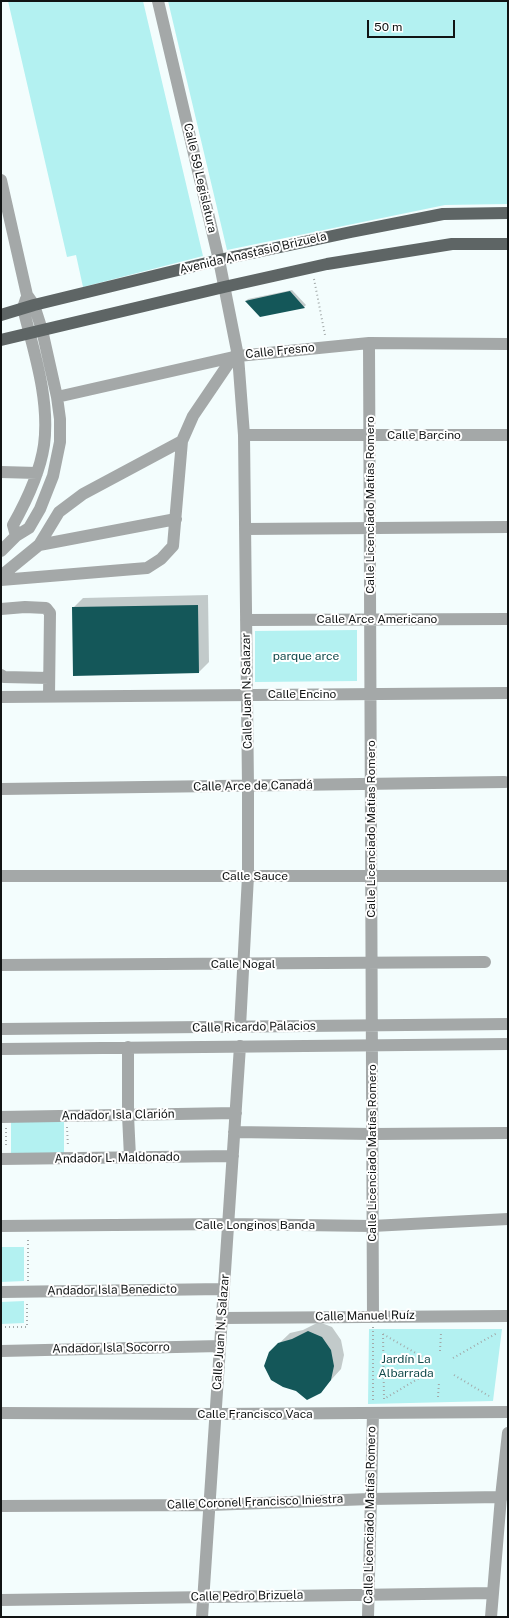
<!DOCTYPE html>
<meta charset="utf-8">
<style>
body{margin:0}
#map{position:relative;width:509px;height:1618px;overflow:hidden;background:#f3fdfd;font-family:"Public Sans",sans-serif}
canvas{display:block}
.frame{position:absolute;inset:0;border:2px solid #111414;pointer-events:none}
.scale{position:absolute;left:367px;top:20px;width:88px;height:18px;box-sizing:border-box;border:2px solid #111414;border-top:0;padding-left:5px;font-size:12px;line-height:14px;white-space:nowrap;color:#111414;-webkit-text-stroke:3px #fff;paint-order:stroke}
</style>
<div id="map">
<canvas width="509" height="1618"></canvas>
<div class="frame"></div>
<div class="scale">50 m</div>
</div>
<script>
const ctx = document.querySelector('canvas').getContext('2d');
ctx.lineJoin = 'round';
function fillPath(path, color) {
  ctx.fillStyle = color;
  ctx.fill(path, 'evenodd');
}
function stroke(path, color, width, dash) {
  ctx.strokeStyle = color;
  ctx.lineWidth = width;
  ctx.lineCap = dash ? 'butt' : 'round';
  ctx.setLineDash(dash || []);
  ctx.stroke(path);
}
function drawText(font, color, halo, rows, align = 'center') {
  ctx.font = font + ' "Public Sans",sans-serif';
  ctx.lineWidth = 4;
  ctx.setLineDash([]);
  ctx.textBaseline = 'middle';
  ctx.strokeStyle = halo;
  ctx.fillStyle = color;
  for (const [text, x, y, turn = 0] of rows) {
    ctx.save();
    ctx.translate(x, y);
    ctx.rotate((+turn || 0) * Math.PI / 180);
    ctx.textAlign = isNaN(turn) ? turn : align;
    if (halo) ctx.strokeText(text, 0, 0);
    ctx.fillText(text, 0, 0);
    ctx.restore();
  }
}
fillPath(new Path2D(`
 M8,1H143L203,256L83,287L76,255L67,257Z
 M168,1H508V204L445,205L227,250Z
 M357,630V681L255,682V631Z
 M64,1120V1155L11,1156V1121Z
 M1,1247H24V1281L1,1282Z
 M24,1301V1323L1,1324V1302Z
 M369,1329H502L493,1401L368,1404Z`), '#b3f1f1');
fillPath(new Path2D(`
 M292,290L306,305L304,307L246,301L248,299Z
 M208,595L209,662L199,672L73,608L83,598Z
 M319,1322L332,1327L341,1340L344,1355L341,1369L320,1392L296,1390L270,1352L290,1333L303,1330Z`), '#0003');
fillPath(new Path2D(`
 M290,291L305,308L260,317L245,301Z
 M198,605L199,673L73,676L72,607Z
 M308,1331L322,1337L331,1350L334,1366L331,1380L321,1393L307,1400L296,1391L283,1387L271,1380L264,1366L269,1352L278,1343L292,1339Z`), '#145759');
stroke(new Path2D(`
 M314,279L325,335
 M67,1127L68,1147
 M6,1128V1147
 M28,1281V1237
 M1,1327H27V1303
 M373,1327V1401
 M383,1334L384,1399L426,1374
 M383,1334L426,1359
 M440,1351L441,1333
 M453,1358L497,1333
 M454,1375L489,1396
 M438,1397L439,1382`), '#a2a9a9', 2, [1, 3]);
stroke(new Path2D(`
 M158,1L219,260L238,356L244,435L248,786V876L240,1027
 M1,180L27,295L34,305L42,330L57,397L60,419V442L53,476L40,509L29,528L16,536L1,551
 M369,343L373,1316
 M57,397L238,356L369,343L508,344
 M244,435H508
 M1,472L37,473
 M245,529L508,527
 M16,536L13,525C27,500 40,473 44,445C50,400 34,352 23,308L26,299
 M39,545L176,519
 M1,576L39,545L59,512L83,494L182,441
 M1,580L147,568L161,559L173,546L182,441L193,416L233,357
 M1,609L25,607L46,608L50,613L49,696
 M246,620L508,619
 M1,675L4,677L49,678
 M1,697L508,693
 M1,789L505,782
 M1,876H508
 M1,965L485,962
 M1,1029L508,1024
 M128,1047V1115L130,1157
 M1,1049L508,1044
 M1,1117L236,1113
 M234,1132L372,1134L508,1133
 M1,1159L233,1156
 M1,1226L228,1224L372,1226L508,1219
 M1,1292L224,1289
 M222,1318L508,1316
 M1,1351L220,1346
 M1,1413L216,1414L508,1412
 M1,1506L210,1505L370,1499L501,1497L508,1493
 M1,1600L493,1593
 M202,1617L240,1046
 M368,1617L373,1413
 M491,1617L501,1497L508,1433`), '#a4a8a8', 12);
stroke(new Path2D(`
 M1,315L34,305L219,260L351,232L443,214L508,213
 M1,340L224,287L327,264L452,244H508`), '#5e6565', 12);
drawText('12px', '#111414', '#fff', [
 ["Calle 59 Legislatura",200,178,77],
 ["Avenida Anastasio Brizuela",253,253,-13],
 ["Calle Fresno",280,351,-6],
 ["Calle Barcino",424,435],
 ["Calle Licenciado Matías Romero",370,505,-90],
 ["Calle Arce Americano",377,619],
 ["Calle Juan N. Salazar",247,691,-91],
 ["Calle Encino",302,694],
 ["Calle Arce de Canadá",253,786,-1],
 ["Calle Licenciado Matías Romero",371,829,-90],
 ["Calle Sauce",255,876],
 ["Calle Nogal",243,964],
 ["Calle Ricardo Palacios",254,1027,-1],
 ["Andador Isla Clarión",118,1115,-1],
 ["Calle Licenciado Matías Romero",372,1153,-90],
 ["Andador L. Maldonado",117,1158,-1],
 ["Calle Longinos Banda",255,1225],
 ["Andador Isla Benedicto",112,1290,-1],
 ["Calle Manuel Ruíz",365,1316,-1],
 ["Calle Juan N. Salazar",221,1332,-86],
 ["Andador Isla Socorro",111,1348,-1],
 ["Calle Francisco Vaca",255,1414],
 ["Calle Coronel Francisco Iniestra",255,1502,-2],
 ["Calle Licenciado Matías Romero",370,1515,-89],
 ["Calle Pedro Brizuela",247,1596,-1]
]);
drawText('12px', '#114a4b', '#fff', [
 ["parque arce",306,656],
 ["Jardín La",406,1359],
 ["Albarrada",406,1373]
]);
</script>
